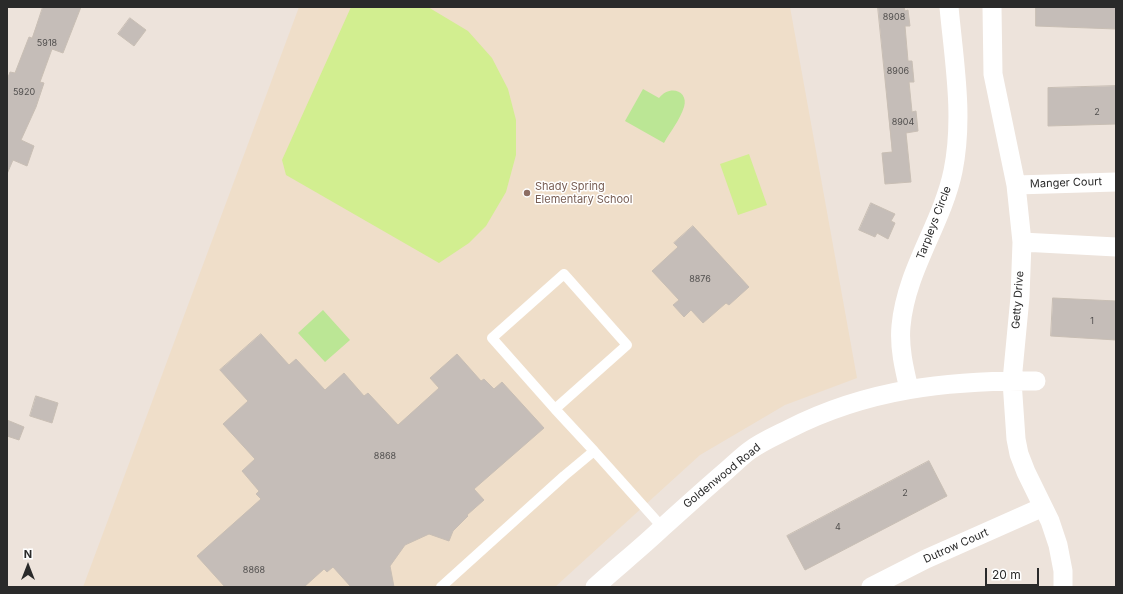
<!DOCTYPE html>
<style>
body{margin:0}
#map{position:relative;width:1123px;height:594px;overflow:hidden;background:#ede3db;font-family:Inter,sans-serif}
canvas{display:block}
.frame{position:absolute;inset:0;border:8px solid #2a2a2a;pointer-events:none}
.north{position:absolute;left:8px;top:546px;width:40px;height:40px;-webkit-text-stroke:3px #fff;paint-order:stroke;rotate:0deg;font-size:11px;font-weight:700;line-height:16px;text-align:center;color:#2a2a2a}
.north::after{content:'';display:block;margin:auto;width:14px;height:18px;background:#2a2a2a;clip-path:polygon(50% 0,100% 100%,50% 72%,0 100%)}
.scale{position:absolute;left:985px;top:568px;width:54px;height:18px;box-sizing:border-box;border:2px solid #2a2a2a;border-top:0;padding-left:5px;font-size:12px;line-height:14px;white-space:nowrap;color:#2a2a2a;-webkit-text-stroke:3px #fff;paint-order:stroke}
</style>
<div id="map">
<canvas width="1123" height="594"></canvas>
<div class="frame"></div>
<div class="north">N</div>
<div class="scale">20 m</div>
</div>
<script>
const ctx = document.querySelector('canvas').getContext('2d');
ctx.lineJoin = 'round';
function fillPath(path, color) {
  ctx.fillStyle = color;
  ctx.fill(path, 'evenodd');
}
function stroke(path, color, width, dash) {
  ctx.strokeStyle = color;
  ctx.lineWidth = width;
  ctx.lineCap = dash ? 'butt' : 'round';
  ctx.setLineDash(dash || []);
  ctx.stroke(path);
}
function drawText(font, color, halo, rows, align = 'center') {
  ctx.font = font + ' Inter,sans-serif';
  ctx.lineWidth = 3;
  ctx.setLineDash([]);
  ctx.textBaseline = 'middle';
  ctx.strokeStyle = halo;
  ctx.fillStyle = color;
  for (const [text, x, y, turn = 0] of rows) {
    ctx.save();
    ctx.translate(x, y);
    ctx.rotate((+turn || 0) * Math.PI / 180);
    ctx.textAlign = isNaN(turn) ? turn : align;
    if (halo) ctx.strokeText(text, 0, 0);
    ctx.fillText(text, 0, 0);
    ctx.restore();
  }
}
fillPath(new Path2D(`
 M299,7H790L857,378L785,405L700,455L555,587H83Z`), '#efdec9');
fillPath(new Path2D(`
 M643,89L659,98C670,84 689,91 684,107C680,120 670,132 664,143L625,121Z
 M323,310L350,340L325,362L298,333Z`), '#bbe695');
fillPath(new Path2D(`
 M351,7H428L468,31L492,58L508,89L516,120V155L506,192L486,226L469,243L439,263L286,175L282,160Z
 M749,154L767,205L738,215L720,164Z`), '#d2ee90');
const building = new Path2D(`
 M43,7H81L63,53L52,49L40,82L44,83L36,107L21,140L34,146L27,166L13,160L7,174V80L10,72L15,73L29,37L32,38Z
 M878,7H904L905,11L908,10L910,26H905L908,61H912L914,82H909L912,112L916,111L918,131L906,133L911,182L885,184L882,153L892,152Z
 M1036,7H1116V29L1036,26Z
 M130,18L146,30L134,46L118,34Z
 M1116,86V124L1048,126V88Z
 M871,203L895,214L891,221L895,223L888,239L877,233L875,237L859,230Z
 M693,226L749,287L729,305L726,303L703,323L691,310L684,317L673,305L679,300L652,271L678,247L674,243Z
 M1053,298L1116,301V340L1051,336Z
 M261,334L289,365L296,359L325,390L344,373L364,396L368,393L398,425L439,388L430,378L457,354L481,381L484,379L494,389L502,382L544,428L474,489L484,500L467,515L468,516L453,531L449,541L429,534L405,545L390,566L394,587H351L333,567L327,572L324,569L304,587H225L197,556L261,499L256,494L259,491L242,471L255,459L223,424L248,401L220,370Z
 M36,396L58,403L52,423L30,416Z
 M7,420L24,427L19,440L7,436Z
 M929,461L947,496L805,570L787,536Z`);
fillPath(building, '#c5bdb8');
stroke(building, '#c8beb4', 1);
stroke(new Path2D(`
 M555,409L492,338L564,274L627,345L555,409L594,451
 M441,587L564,476L594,451L663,528`), '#fff', 10);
stroke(new Path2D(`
 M992,7L993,74L1016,185L1022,242L1020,297L1012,381L1016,439L1019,454L1026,472L1050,521L1058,545L1063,571V587
 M1016,185L1116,182
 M1022,242L1116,247
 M909,389C904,368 899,347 901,326C906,270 942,224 953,171C964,117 954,61 949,7
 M595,587C617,567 641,548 663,527C684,508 705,489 726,471C734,464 741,457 749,451C761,442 775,436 789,429C867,389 949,380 1036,381
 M871,587L926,559L1043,507`), '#fff', 19);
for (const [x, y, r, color] of [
 [527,193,4,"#8d6e63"]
]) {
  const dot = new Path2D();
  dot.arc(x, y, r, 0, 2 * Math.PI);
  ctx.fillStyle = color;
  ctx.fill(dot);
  stroke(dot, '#fff', 1.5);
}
drawText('9px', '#514f4e', null, [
 ["8908",894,17],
 ["5918",47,43],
 ["8906",898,71],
 ["5920",24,92],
 ["2",1097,112],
 ["8904",903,122],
 ["8876",700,279],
 ["1",1092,321],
 ["8868",385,456],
 ["2",905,493],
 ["4",838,527],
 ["8868",254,570]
]);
drawText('11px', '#2a2a2a', '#fff', [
 ["Manger Court",1066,183,-2],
 ["Tarpleys Circle",934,223,-69],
 ["Getty Drive",1018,300,-86],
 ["Goldenwood Road",722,476,-39],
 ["Dutrow Court",956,546,-24]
]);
drawText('11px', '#785e54', '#fff', [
 ["Shady Spring",535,187],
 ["Elementary School",535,200]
], 'left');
</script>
